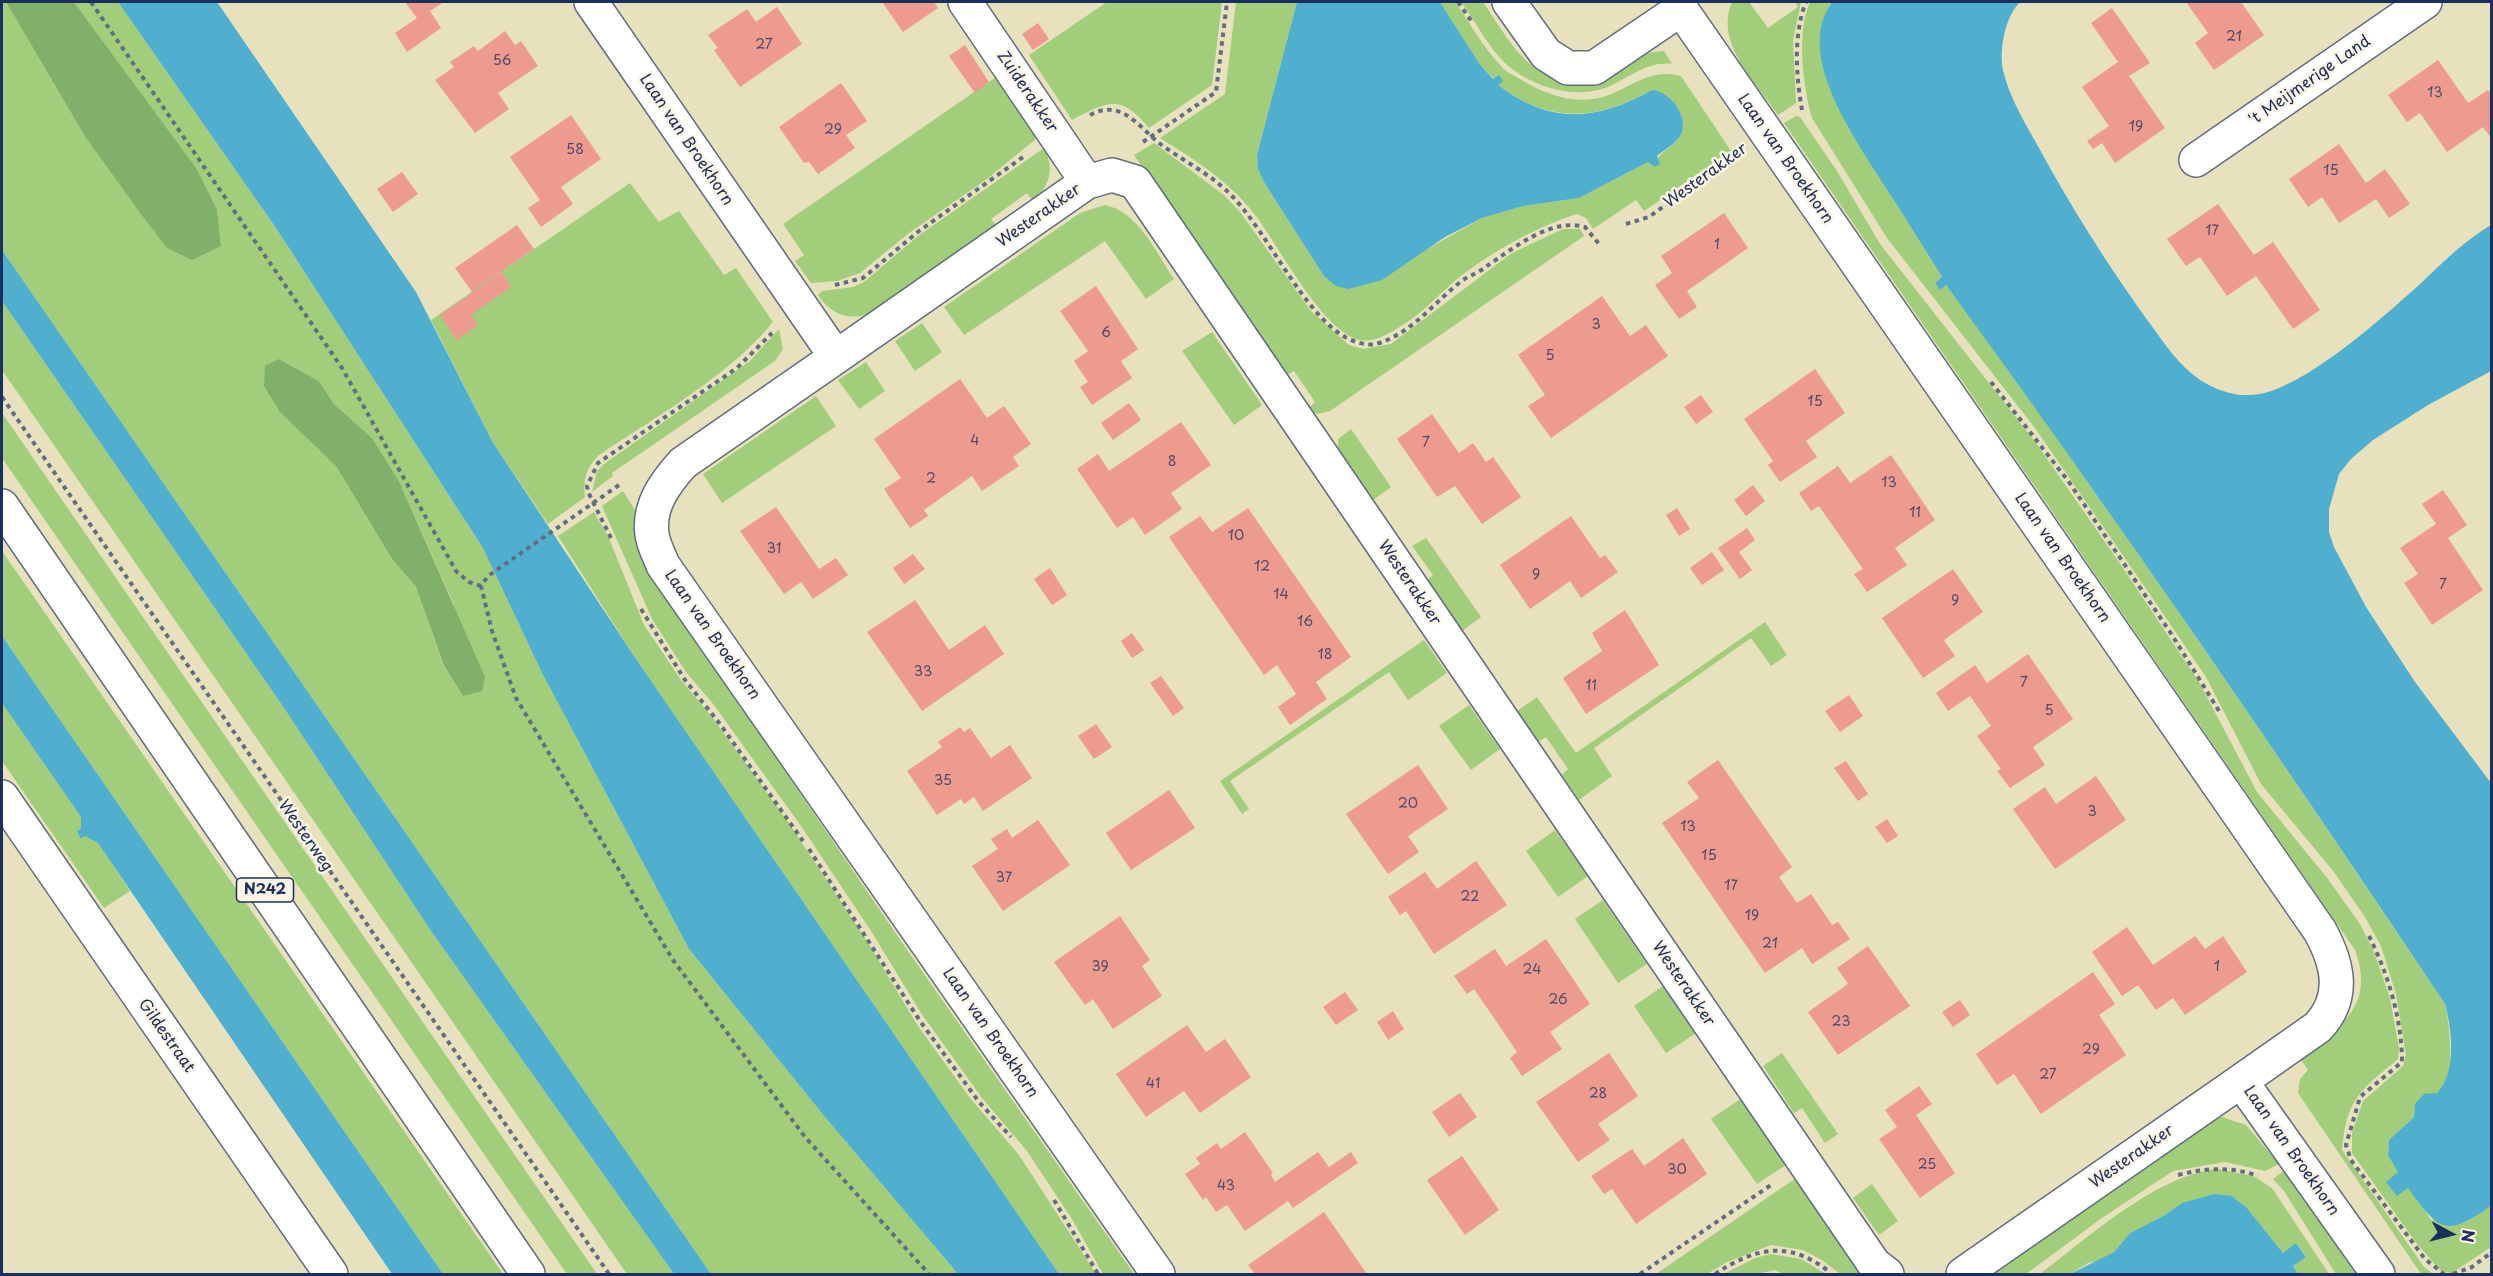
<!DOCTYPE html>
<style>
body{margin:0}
#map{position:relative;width:2493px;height:1276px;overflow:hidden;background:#e7e1be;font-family:"Playpen Sans",sans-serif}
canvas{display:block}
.frame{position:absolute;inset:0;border:3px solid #1b2f5e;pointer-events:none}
.north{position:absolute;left:2421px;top:1204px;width:60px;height:60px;-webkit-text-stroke:4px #fcf5e5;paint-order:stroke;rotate:97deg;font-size:16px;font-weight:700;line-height:24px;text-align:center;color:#1b2f5e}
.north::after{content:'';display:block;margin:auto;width:21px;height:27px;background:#1b2f5e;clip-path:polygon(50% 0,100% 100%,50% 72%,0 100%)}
</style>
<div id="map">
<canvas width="2493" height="1276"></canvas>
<div class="frame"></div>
<div class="north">N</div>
</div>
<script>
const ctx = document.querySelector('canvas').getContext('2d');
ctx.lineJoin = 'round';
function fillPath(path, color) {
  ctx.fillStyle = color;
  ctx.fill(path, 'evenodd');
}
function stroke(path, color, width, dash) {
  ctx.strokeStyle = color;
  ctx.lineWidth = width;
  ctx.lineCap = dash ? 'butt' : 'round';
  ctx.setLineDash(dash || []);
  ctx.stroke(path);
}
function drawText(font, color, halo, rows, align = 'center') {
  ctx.font = font + ' "Playpen Sans",sans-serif';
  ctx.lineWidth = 5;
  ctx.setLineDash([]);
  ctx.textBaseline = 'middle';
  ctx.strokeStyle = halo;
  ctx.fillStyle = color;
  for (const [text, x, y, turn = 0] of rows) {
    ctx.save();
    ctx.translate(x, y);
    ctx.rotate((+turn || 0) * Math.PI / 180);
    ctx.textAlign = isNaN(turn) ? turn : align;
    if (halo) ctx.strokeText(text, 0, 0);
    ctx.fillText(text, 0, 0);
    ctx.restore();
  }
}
fillPath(new Path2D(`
 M2,2H6L84,135L221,246L217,209L197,169L74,2H118L276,228L483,548L541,671L689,949L825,1117L958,1274H711L2,250ZM279,359L319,381L334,404L372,438L399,481L454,605L463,696L444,667L416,587L392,559L336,466Z
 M1107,2H1222L1212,85L1149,128C1120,93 1107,102 1072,120L1029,55Z
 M1236,2H1297L1257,155L1258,168L1265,184L1324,276L1415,256L1482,218L1523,206L1579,198L1648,162L1654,167C1660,149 1668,152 1678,139C1694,119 1670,96 1652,90C1596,121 1550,124 1498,85V75L1494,79L1479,63L1440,2H1455C1470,23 1483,47 1501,66C1505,72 1514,75 1520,79C1549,97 1583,108 1616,92C1639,81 1655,69 1681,76L1731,151L1644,211L1636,200L1593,229L1586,218L1577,214C1535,227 1492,252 1457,279C1437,296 1421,315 1398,328C1387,335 1372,343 1359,340C1320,329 1278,243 1252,211C1227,180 1194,159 1160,138L1225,94Z
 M1461,2H1483C1504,32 1522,70 1560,80L1653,52L1664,51L1672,64C1649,61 1632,76 1612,85C1578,102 1530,87 1504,62C1487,45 1475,21 1461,2Z
 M1732,2H1749L1768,28L1798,7L1795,2H1801L1793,40L1796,103L1778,115C1756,82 1714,43 1732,2Z
 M1810,2H1832L1827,9L1828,85L1848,127L1942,277L1935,283L1940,289L1946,285C2119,520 2282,762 2445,1004C2449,1021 2454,1068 2446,1083C2441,1094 2425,1099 2415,1104L2414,1117L2389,1140L2388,1155L2431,1220L2468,1221L2491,1206V1247L2452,1273L2441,1271L2417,1244L2352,1153V1133L2363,1101L2403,1066L2406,1055L2396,994L2381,946L2365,917L2334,872L2261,784L2206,677L2162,612L2035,428L1887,238L1812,118C1803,87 1796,32 1810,2Z
 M996,77L1037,138L987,179L909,233L860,273L837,281L811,283L795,261L804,255L783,224Z
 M1796,116L1800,117L1837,171L1880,244L2036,443L2121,565L2199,682L2257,792L2328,879L2360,924L2374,952L2390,998L2399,1048L2398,1059C2362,1089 2346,1098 2342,1150L2424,1267L2433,1274H2421L2298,1093L2300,1079L2308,1070L2299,1057C2340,1028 2376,1006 2355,950L1784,123Z
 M1154,143L1225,196L1240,212L1311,311L1349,345L1363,349L1391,344L1512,253L1563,229H1580L1584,236L1330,411L1317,414L1309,408L1315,402L1294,371L1286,376L1134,155Z
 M1044,148C1055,168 1050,187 1033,201L1027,193L991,219L997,227L867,315C845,320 830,313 818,295L822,291L853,287L864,282L918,236Z
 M630,183L659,222L679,211L724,275L736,268L773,322C731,374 656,417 599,455C586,468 583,479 585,497L548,524L492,441L431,320Z
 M1105,205C1139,212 1156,253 1174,279L1146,299L1105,241L964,335L944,307L1080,213Z
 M2,301L284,708L431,931L674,1274H627L2,370Z
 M922,323L942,352L915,371L895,341Z
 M779,329L783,349L775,361L612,473L613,476L592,492L597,471L604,464L750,361Z
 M1212,332L1262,405L1234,425L1182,351Z
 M866,362L885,391L859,409L838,380Z
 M816,396L836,426L722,503L703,474Z
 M2,413L597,1274H567L2,458Z
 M1351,429L1391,487L1373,500L1338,450V439Z
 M623,491L635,510L637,543L642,559L664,594L903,944L1134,1274H1103L1072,1219L1027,1151L982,1098L921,1013L871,931L801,826L714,705L686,672L652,619L602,506Z
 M594,512L608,536L644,625L681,680L712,717L786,819L865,938L918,1026L970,1098L1019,1155L1096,1274H1059L634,656L558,536Z
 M1426,538L1481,617L1462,631L1427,580L1433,575L1412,546Z
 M2,551L503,1274H443L2,636Z
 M1765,622L1787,655L1771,666L1751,638L1594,748L1612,776L1579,800L1562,775L1568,769L1546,737L1538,742L1517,711L1537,697L1576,753Z
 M1424,640L1447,673L1408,700L1389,672L1230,781L1249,809L1242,814L1220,781Z
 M2,703L81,817L82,839L85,835L98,842L130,891L104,908L2,761Z
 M1469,705L1500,749L1471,770L1439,726Z
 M1555,830L1588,876L1558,897L1526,851Z
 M1603,900L1647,964L1618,983L1575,919Z
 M1663,986L1696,1033L1666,1053L1634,1006Z
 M1782,1053L1838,1134L1825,1143L1802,1108L1794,1113L1763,1066Z
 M1742,1098L1786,1165L1757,1184L1711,1119Z
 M2222,1117L2246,1125L2279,1164L2265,1171L2225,1162L2173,1171L2102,1218L2026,1274H1983L2208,1120Z
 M2217,1169L2253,1176L2272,1188L2329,1274H2298L2293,1266L2306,1256L2297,1244L2283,1253L2247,1208L2232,1196L2182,1203L2165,1215L2130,1233L2114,1252L2097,1261L2088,1263L2070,1274H2040C2089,1237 2155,1176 2217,1169Z
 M2285,1170L2356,1274H2336L2284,1191L2273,1179Z
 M1796,1178L1862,1274H1840L1822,1260L1803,1250L1771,1245L1727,1262L1707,1274H1656Z
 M1872,1184L1898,1221L1879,1235L1853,1198Z
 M1771,1254L1801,1259L1826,1274H1783L1775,1270L1757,1274H1724L1755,1258Z`), '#a2cd7a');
fillPath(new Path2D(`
 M6,2H74L197,169L217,209L221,246L192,260L167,248L141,214L84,135Z
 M279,359L319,381L334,404L372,438L399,481L485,677L482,691L463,696L444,666L416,587L392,559L336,466L280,412L264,386L265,366Z`), '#81b06a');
fillPath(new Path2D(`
 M118,2H217L416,292L492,441L634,656L1059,1274H958L825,1117L689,949L541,671L483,548L276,228Z
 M1297,2H1440L1479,63L1493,79L1499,75L1503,81L1498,85C1550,125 1597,121 1652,90C1669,91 1688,115 1682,132C1679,142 1665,149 1657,156L1660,164L1654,167L1648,162L1579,198L1523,206L1482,218L1445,237L1382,280L1348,289L1336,286L1324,276L1265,184L1258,169L1257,155Z
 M1832,2H2020C2005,17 1999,49 2003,70C2009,97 2025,123 2039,148C2071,207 2106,262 2145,317C2159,335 2173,358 2191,373C2206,386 2229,396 2249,395C2270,395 2290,383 2308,373C2348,348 2383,317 2418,286C2441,264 2464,241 2491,225V371L2428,405L2373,440L2351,459L2339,474L2329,509V532L2334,547L2366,607L2415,682L2491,783V1206C2445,1238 2439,1231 2408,1188L2397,1196L2386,1182L2398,1172L2388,1155L2389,1140L2414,1117L2415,1104L2424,1094L2437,1093C2457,1073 2452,1030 2445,1004C2283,762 2119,521 1946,285L1940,290L1935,283L1942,277C1923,247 1905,217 1886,188C1857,141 1793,56 1832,2Z
 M2,250L711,1274H674L431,931L284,708L2,301Z
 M2,636L443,1274H392L98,843L85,836L81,839L77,831L81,829V817L2,703Z
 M2214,1194L2232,1196L2247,1208L2283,1253L2296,1243L2306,1257L2293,1266L2298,1274H2070L2114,1252L2130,1233L2165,1215L2182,1203Z`), '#50afcf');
fillPath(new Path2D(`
 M405,2H444L430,11L441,28L407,52L395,33L417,18Z
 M882,2H934L938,8L903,32Z
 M2186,2H2241L2264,35L2214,70L2195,43L2208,33Z
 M777,7L802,44L740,87L714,50L718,48L708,35L747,9L756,22Z
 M2112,8L2150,63L2129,76L2165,128L2115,163L2102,143L2093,149L2087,141L2109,126L2082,87L2118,62L2091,23Z
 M1038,23L1049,39L1033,50L1022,34Z
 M505,31L515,45L521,41L538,66L498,93L509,109L475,133L435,80L454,67L450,62L474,46L478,51Z
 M965,45L989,82L975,93L949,56Z
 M2438,60L2468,103L2488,90L2492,95V139L2483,127L2447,152L2420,113L2407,122L2388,95Z
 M841,83L867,121L846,135L855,148L818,174L809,162L804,163L779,127Z
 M571,115L601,159L561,187L573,204L541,227L528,208L540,200L510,157Z
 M2339,144L2366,183L2385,169L2410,204L2389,218L2376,199L2339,223L2322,197L2308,207L2289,179Z
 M402,172L418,194L393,212L377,189Z
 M2218,204L2254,255L2273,242L2320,310L2293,329L2256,276L2227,296L2200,257L2186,266L2167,239Z
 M1724,213L1748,248L1687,291L1697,307L1679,319L1655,285L1672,273L1661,256Z
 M517,225L534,249L472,292L455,268Z
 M502,272L511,287L471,315L478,325L457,340L440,315Z
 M1096,286L1138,349L1121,361L1132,378L1092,405L1080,387L1088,382L1074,361L1088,351L1060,311Z
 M1602,296L1630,336L1646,325L1668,356L1551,438L1528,406L1545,395L1518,355Z
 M1815,369L1845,413L1806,441L1817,457L1780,482L1768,465L1773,461L1744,419Z
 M960,379L987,418L1004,406L1031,444L1013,457L1019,466L982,491L972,476L924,510L928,516L910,528L884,489L901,478L874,439Z
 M1701,395L1713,412L1696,424L1684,407Z
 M1129,403L1141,420L1113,440L1101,423Z
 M1432,414L1459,453L1473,443L1486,462L1493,457L1521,497L1482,524L1455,486L1437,497L1397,439Z
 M1181,422L1211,465L1171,493L1182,509L1145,535L1133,517L1117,528L1077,469L1098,454L1109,471Z
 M1891,455L1935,520L1895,548L1907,565L1867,592L1854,574L1863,569L1819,506L1811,511L1799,493L1838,466L1850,483Z
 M1753,485L1765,501L1746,516L1734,500Z
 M2443,490L2467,525L2448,538L2483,590L2432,625L2404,583L2418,574L2400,548L2436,524L2422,504Z
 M776,507L819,569L836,558L848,575L813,599L801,582L784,594L740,531Z
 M1248,508L1351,657L1316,682L1327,699L1290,725L1278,707L1296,694L1277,665L1264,675L1169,537L1200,516L1212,532Z
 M1677,508L1690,529L1679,536L1666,515Z
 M1571,516L1600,558L1605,555L1618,572L1581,598L1570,581L1530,609L1500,565Z
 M1747,528L1755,540L1739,552L1752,570L1740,579L1718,548Z
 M1712,552L1724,570L1702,585L1690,568Z
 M913,554L925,569L904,584L893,568Z
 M1050,568L1067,595L1052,605L1034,579Z
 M1953,569L1983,612L1944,640L1955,656L1923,678L1882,618Z
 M915,600L949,650L985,625L1004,654L922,711L867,632Z
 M1625,610L1659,665L1586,714L1563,678L1602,651L1592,633Z
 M1132,633L1144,650L1132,658L1121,641Z
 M2028,654L2073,719L2033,747L2045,765L2010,788L1997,771L2001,769L1977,736L1991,726L1970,696L1948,711L1936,693L1975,665L1987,683Z
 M1161,676L1184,708L1173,716L1150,683Z
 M1849,695L1863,716L1840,732L1825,711Z
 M1096,724L1112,747L1094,759L1078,736Z
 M960,727L964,732L970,728L991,758L1010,745L1032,778L983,811L974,797L964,804L961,799L937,815L907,771L942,747L938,742Z
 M1718,760L1792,867L1779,877L1797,903L1811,894L1832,925L1838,922L1850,939L1812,964L1802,948L1765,973L1662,823L1699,798L1687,782Z
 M1846,761L1868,794L1858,801L1834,768Z
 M1418,765L1448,809L1408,836L1419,852L1388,874L1346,814Z
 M2096,776L2126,820L2055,869L2013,809L2045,787L2056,804Z
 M1169,790L1195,828L1131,870L1106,833Z
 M1887,819L1898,836L1887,843L1875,827Z
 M1038,820L1070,865L1003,911L972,866L998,849L991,839L1007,829L1012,838Z
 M1476,861L1507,905L1434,954L1406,911L1400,915L1388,897L1425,872L1437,889Z
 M1120,916L1150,960L1142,966L1162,996L1113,1029L1093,999L1085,1005L1054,962Z
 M2127,927L2153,965L2195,936L2205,949L2223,936L2247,972L2185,1015L2173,998L2156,1010L2138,985L2122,996L2092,952Z
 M1546,939L1590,1004L1550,1032L1562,1049L1522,1076L1510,1058L1517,1052L1496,1021L1474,989L1467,994L1454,976L1495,949L1506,966Z
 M1868,946L1910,1006L1838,1055L1808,1012L1848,984L1837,968Z
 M2093,972L2115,1004L2099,1015L2126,1055L2041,1114L2014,1074L1997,1085L1976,1054Z
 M1345,992L1358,1010L1336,1025L1323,1007Z
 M1960,1000L1970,1015L1953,1027L1942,1012Z
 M1393,1011L1404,1029L1388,1040L1377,1022Z
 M1187,1025L1206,1052L1225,1039L1251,1077L1200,1113L1184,1091L1146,1117L1116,1074Z
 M1609,1053L1638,1096L1598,1124L1610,1140L1578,1162L1536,1102Z
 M1919,1086L1932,1104L1916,1115L1955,1173L1920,1198L1879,1139L1897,1127L1885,1110Z
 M1460,1093L1477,1117L1449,1137L1432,1112Z
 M1245,1132L1273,1173L1271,1175L1275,1182L1318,1152L1329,1167L1351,1152L1358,1163L1293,1208L1288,1201L1245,1231L1227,1205L1216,1212L1206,1197L1203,1200L1185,1174L1200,1164L1196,1158L1217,1143L1221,1149Z
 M1683,1138L1707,1174L1636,1224L1612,1189L1604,1194L1591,1176L1632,1149L1644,1166Z
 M1462,1156L1499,1210L1465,1235L1427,1180Z
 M1324,1212L1367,1274H1255L1248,1265Z`), '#ed9b8f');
const minor = new Path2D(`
 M591,2L836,357L683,463C665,483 648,506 652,534C653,544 659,555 663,565L1158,1274
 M965,2L1087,182
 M1509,2L1546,54L1568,68H1594L1681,9L2320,931C2338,964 2346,997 2318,1027L2241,1081L2378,1274
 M2196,160L2425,2
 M836,357L1087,182L1112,175L1135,182L1874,1264L1887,1274
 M2,797L331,1274
 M1963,1274L2241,1081`);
const primary = new Path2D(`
 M2,506L528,1274`);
stroke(minor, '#626d80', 36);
stroke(primary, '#626d80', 36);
stroke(new Path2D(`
 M91,2L342,368L456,571L469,582L481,586
 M1458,2L1472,22
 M1802,110C1796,76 1793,34 1806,2
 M1090,115C1121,98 1138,126 1159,143C1183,161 1211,174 1232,196C1268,233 1303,313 1345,337C1354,342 1367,346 1376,344C1412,334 1435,301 1463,280C1471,275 1480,272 1487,266C1512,249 1552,217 1585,227L1599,244
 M1143,142L1216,92L1227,2
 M1626,224L1649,217L1735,154
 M835,285L863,278L919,231L1023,157
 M1991,382L2069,482L2172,635L2219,711
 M2,397L609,1274
 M619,485L488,576L481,586L492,631L516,698L673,960L805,1137L929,1274
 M611,538L588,492L587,486L598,463L737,368L772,333
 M641,609L685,680L720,724L803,841
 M809,849L920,1021L979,1102L1011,1137
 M2369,936C2388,974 2402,1019 2402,1062L2360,1097L2346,1145L2351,1160L2425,1259L2444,1274
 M2178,1175C2206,1168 2230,1166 2258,1176
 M1054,1200L1098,1274
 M1640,1274L1771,1185
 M1715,1274C1755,1248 1787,1240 1827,1270
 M2453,1274L2472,1267L2492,1252`), '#626d80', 4, [4.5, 4.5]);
stroke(minor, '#fff', 33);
stroke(primary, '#fff', 33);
drawText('14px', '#504a6a', null, [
 ["21",2234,37],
 ["27",764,45],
 ["56",502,61],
 ["13",2435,93],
 ["19",2136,127],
 ["29",833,130],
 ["58",575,150],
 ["15",2331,171],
 ["17",2212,231],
 ["1",1717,245],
 ["3",1596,325],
 ["6",1106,333],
 ["5",1550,356],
 ["15",1815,402],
 ["4",975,441],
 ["7",1426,443],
 ["8",1172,462],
 ["2",931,479],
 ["13",1889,483],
 ["11",1915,513],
 ["10",1236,536],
 ["31",774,549],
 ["12",1262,567],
 ["9",1536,575],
 ["7",2443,585],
 ["14",1281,595],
 ["9",1955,601],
 ["16",1305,622],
 ["18",1325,655],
 ["33",923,672],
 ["7",2024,683],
 ["11",1591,686],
 ["5",2049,711],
 ["35",943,781],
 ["20",1408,804],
 ["3",2092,812],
 ["13",1688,827],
 ["15",1709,856],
 ["37",1004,878],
 ["17",1731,886],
 ["22",1470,897],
 ["19",1752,916],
 ["21",1770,944],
 ["39",1100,967],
 ["1",2217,967],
 ["24",1532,970],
 ["26",1558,1000],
 ["23",1841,1022],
 ["29",2091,1050],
 ["27",2048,1075],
 ["41",1153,1084],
 ["28",1598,1094],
 ["25",1927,1165],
 ["30",1677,1170],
 ["43",1226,1186]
]);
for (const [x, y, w] of [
 [265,890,57]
]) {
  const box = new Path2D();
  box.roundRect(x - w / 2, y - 12, w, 24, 4.5);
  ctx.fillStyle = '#fcf5e5';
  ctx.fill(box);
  stroke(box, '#1b2f5e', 1.5);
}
drawText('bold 15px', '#1b2f5e', null, [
 ["N242",265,890]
]);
drawText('16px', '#1b2f5e', '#fcf5e5', [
 ["'t Meijmerige Land",2310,81,-35],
 ["Zuiderakker",1027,92,56],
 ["Laan van Broekhorn",686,140,56],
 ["Laan van Broekhorn",1785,159,55],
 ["Westerakker",1706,176,-36],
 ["Westerakker",1039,216,-35],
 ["Laan van Broekhorn",2062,558,55],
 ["Westerakker",1409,583,56],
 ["Laan van Broekhorn",712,635,55],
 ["Westerweg",305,836,55],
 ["Westerakker",1683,984,56],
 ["Laan van Broekhorn",990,1033,55],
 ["Gildestraat",166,1036,55],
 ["Laan van Broekhorn",2291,1151,55],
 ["Westerakker",2132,1157,-35]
]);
</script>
